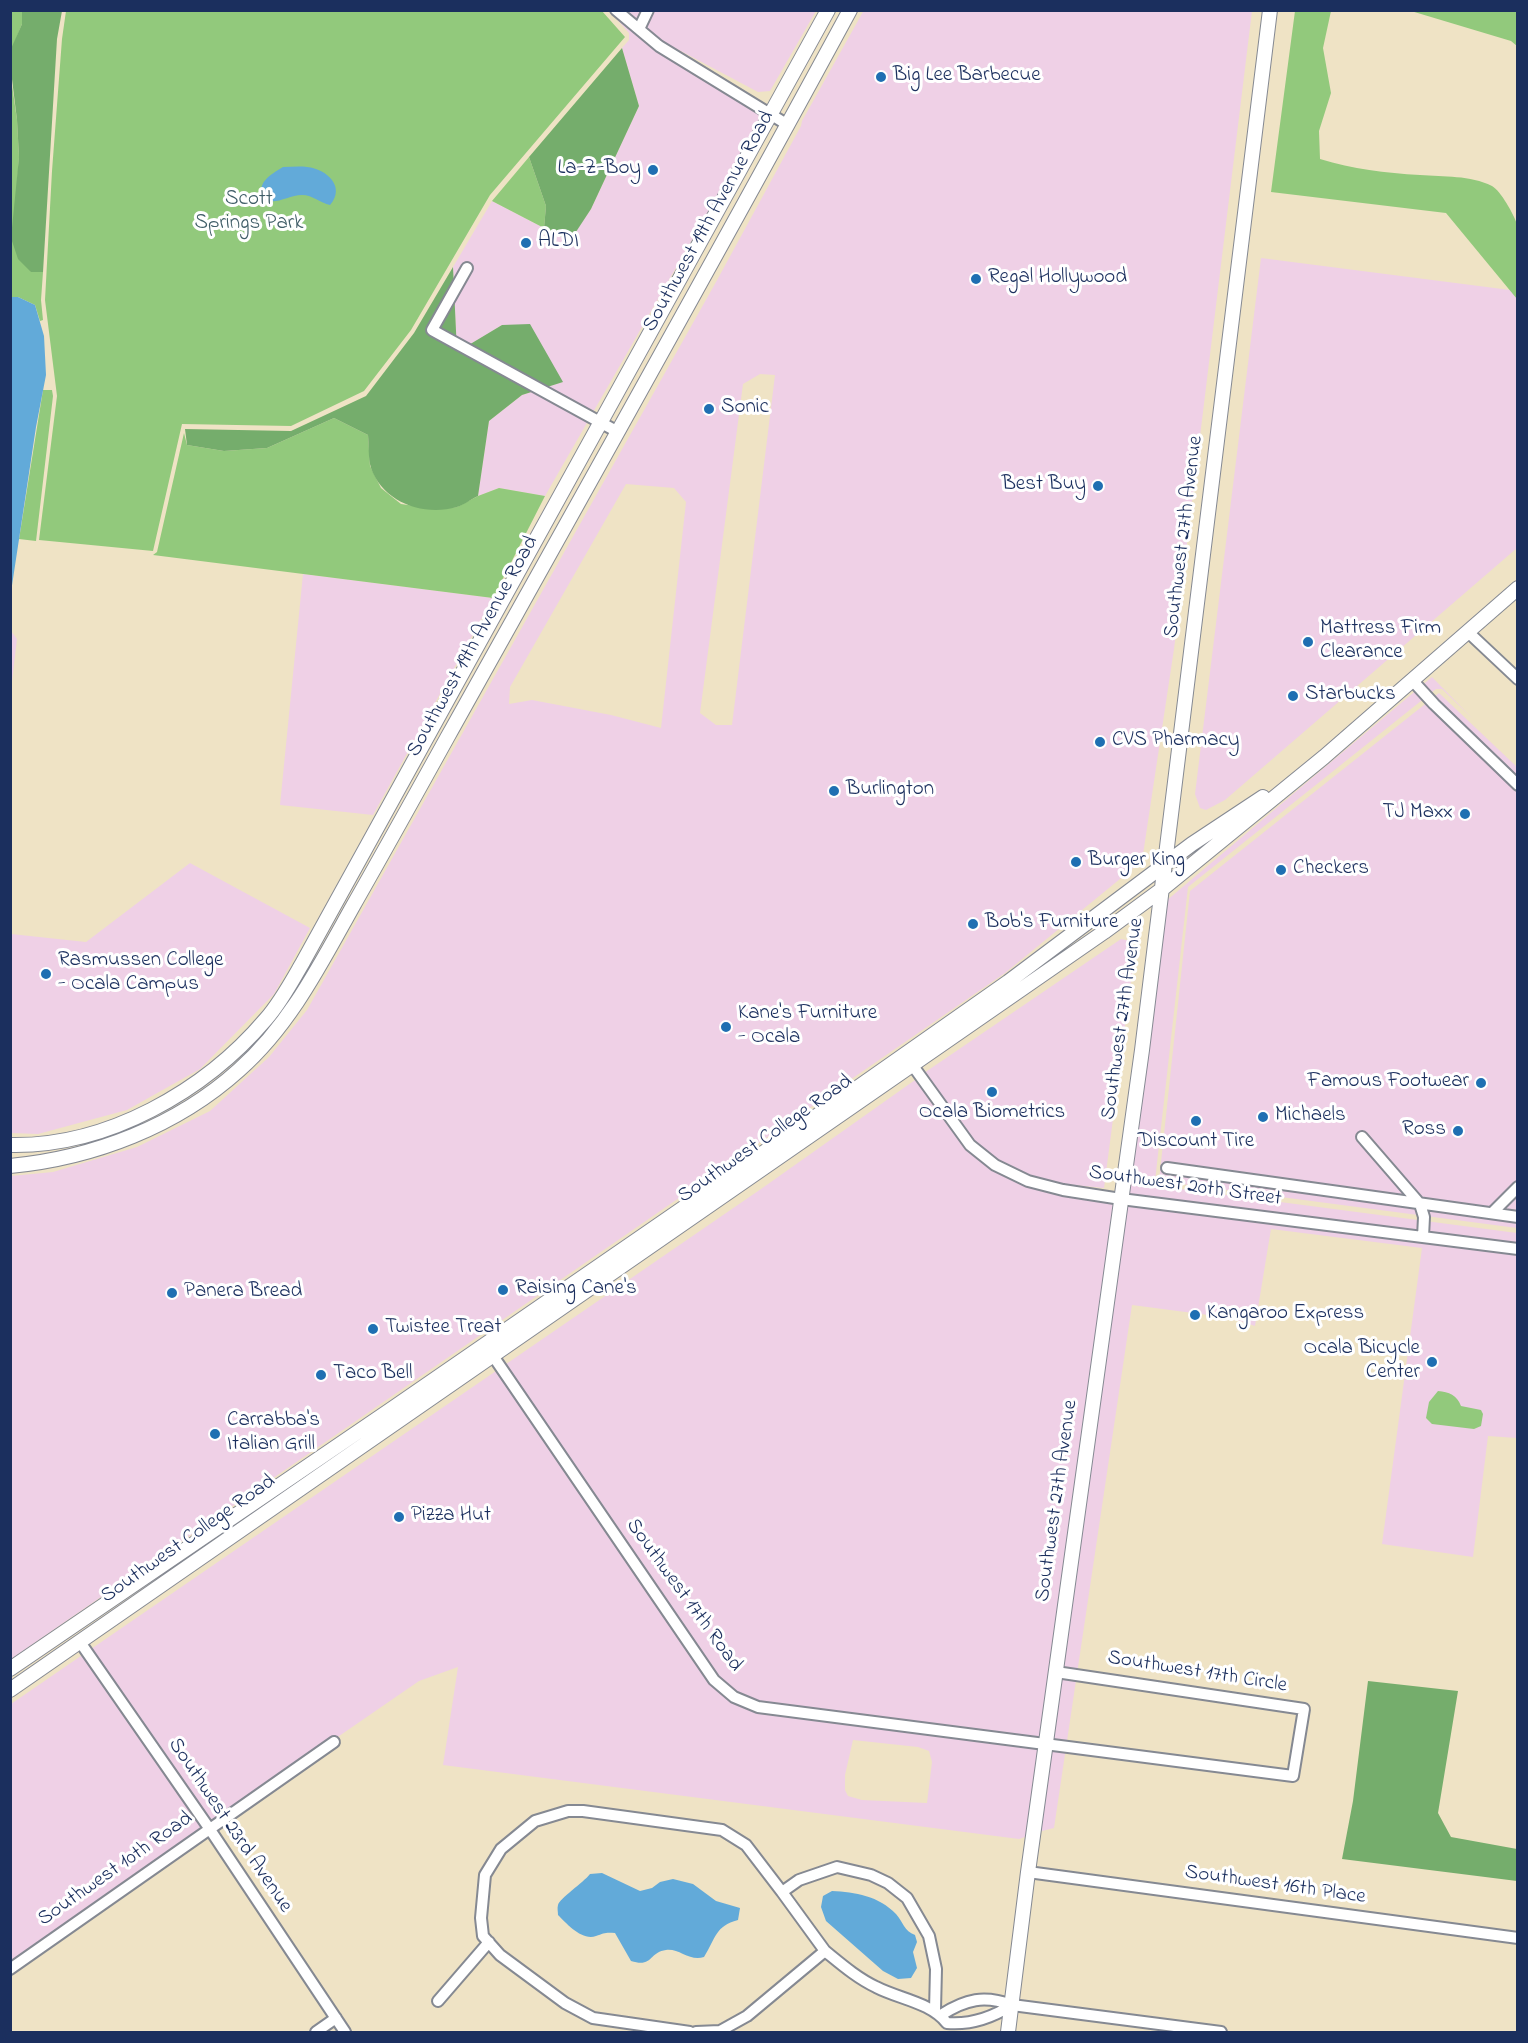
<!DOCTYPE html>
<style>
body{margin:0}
#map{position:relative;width:1528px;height:2043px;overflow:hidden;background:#efe3c5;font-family:"Indie Flower",sans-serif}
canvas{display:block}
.frame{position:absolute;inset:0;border:12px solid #1b2f5e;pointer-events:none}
</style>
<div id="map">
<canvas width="1528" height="2043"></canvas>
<div class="frame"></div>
</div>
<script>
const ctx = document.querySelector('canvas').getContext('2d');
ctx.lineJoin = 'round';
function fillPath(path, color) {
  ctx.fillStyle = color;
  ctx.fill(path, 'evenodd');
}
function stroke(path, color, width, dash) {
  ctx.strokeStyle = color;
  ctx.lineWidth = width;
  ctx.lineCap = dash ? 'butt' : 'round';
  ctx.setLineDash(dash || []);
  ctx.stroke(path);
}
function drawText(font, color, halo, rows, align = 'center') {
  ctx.font = font + ' "Indie Flower",sans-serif';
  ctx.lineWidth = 6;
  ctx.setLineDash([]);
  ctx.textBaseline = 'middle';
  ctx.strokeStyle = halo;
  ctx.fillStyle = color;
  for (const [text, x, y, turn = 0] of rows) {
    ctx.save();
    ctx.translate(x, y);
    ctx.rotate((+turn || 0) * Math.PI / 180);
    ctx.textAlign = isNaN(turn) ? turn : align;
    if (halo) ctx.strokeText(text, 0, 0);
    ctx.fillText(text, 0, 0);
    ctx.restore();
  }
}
fillPath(new Path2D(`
 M864,10L1252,11L1174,649L1142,861L1005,973L11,1659V1176L53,1172L137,1147L210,1111L269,1057L307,1010L716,282L801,126L802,121ZM760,374L775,375L732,725H716L700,713L743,384ZM626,484L674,488L686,502L661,728L611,715L532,700L509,704L510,687Z
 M624,11H816L770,91L758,92L662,41Z
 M614,16L657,51L763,116L545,496L499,488L478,496L489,421L522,395L562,382L502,325L457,353L453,267L492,201L569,241L591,209L639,106L622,48L629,40V33Z
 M1261,258L1510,290L1518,299L1517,548L1225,800L1206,810L1200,808L1195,794Z
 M303,574L493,598L373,815L280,805Z
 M11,631L17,639L11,690Z
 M1432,677L1472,718L1442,689H1436L1188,887L1155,1181L1158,1186L1517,1233V1244L1127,1194L1166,901Z
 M1439,693L1517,767V1228L1159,1181L1190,891Z
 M190,863L310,928L274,994L200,1069L127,1110L38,1134L11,1133V934L86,942Z
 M1121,939L1131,941L1135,950L1104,1188L1064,1184L1030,1176L998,1160L973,1141L924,1073Z
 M915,1080L966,1149L993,1170L1027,1187L1062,1196L1115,1204L1028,1836L1019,1839L443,1765L458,1667L419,1681L11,1962V1704L761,1189ZM853,1740L918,1747L929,1751L932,1762L927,1803L862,1800L848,1796L845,1790V1775Z
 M1125,1205L1517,1255V1438L1488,1436L1473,1557L1382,1544L1422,1248L1271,1229L1255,1326L1231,1318L1132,1305L1054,1828L1038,1832Z`), '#efd0e6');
fillPath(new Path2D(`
 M11,11H22V24L11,51Z
 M66,11H602L625,37L490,195L411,330L364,391L291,426L182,424L153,551L39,540L57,396L45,300L52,171L62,39Z
 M1295,11H1331L1323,48L1331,93L1319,131L1320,159C1353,169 1385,173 1420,175C1444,177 1470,175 1492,186C1501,191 1514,215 1517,224V299L1446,213L1271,192Z
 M1402,11H1517V46L1511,41L1411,11Z
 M10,71L17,120L19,157L17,186L31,272H43L41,300L43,320L40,321L35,305L18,297H11Z
 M529,157L546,206L544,228L492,201Z
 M43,390H52L53,396L36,541L19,539Z
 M334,418L368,435L370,466L381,488L401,504L436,509L457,507L478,496L499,488L545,496L493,598L153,555L157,552L184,433L187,445L224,451L267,448Z
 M1438,1391C1449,1392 1457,1395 1461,1406L1481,1410L1483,1414L1481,1426L1474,1429L1432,1424L1426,1418L1429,1402Z`), '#92c97c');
fillPath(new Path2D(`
 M22,11H62L57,39L43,272H31L18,259L11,238L19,157L17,120L11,71L10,51L22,24Z
 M622,48L639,106L591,209L570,241L544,228L546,206L529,157Z
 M453,267L457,352L502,325L530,324L563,382L522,395L489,421L478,496C471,499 464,505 457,507C423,517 383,502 371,468C368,458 369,445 368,435L334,418L267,448L224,451L187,445L185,429L291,431L366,396L414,333Z
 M1368,1681L1458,1691L1438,1813L1451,1837L1517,1849V1881L1342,1859L1353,1801Z`), '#75ad6c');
fillPath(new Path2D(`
 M283,167C291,167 299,166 307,167C327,169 346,187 330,205C320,203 313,195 302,195C289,195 277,205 264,200C255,183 270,175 283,167Z
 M10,297H18L35,305L44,336L46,375L36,427L11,592Z
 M602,1873L640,1891L652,1888L660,1882L673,1879L693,1884L716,1901L740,1908L738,1920C715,1926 716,1938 704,1957C690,1962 679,1948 666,1950C649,1952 653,1968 631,1961L615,1933C606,1932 604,1933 596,1936C582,1941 567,1924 558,1915C558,1912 557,1908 558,1905C560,1898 583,1883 590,1874Z
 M832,1891C855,1892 879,1896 896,1914C903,1922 904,1931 915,1935L917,1942L913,1952L917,1968L911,1978L898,1979L883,1971L826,1921L821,1907L823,1896Z`), '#62aad9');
const minor = new Path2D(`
 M616,10L659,46L788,125
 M639,29L648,10
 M467,268L432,330L618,432
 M1468,632L1518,679
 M1412,680L1434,704L1518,785
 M908,1059L970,1145L995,1165L1028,1181L1063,1190L1121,1199L1518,1249
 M1362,1137L1420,1204L1424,1217L1423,1237
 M1167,1168L1518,1217
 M1492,1213L1518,1187
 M489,1350L714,1680L734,1697L758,1707L1293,1776L1304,1709L1056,1672
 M80,1642L209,1828L345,2032
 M1028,1872L1518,1938
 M782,1892L825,1951
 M10,1969L334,1742
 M438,2001L489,1942
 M941,2015C966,1999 984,1995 1012,2005L1221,2032
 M316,2032L336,2018
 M690,2032L593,2018L565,2003L500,1955L483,1936L481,1918L485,1875L501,1849L535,1821L568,1811H583L722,1830L746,1845L782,1892L799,1880L837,1867L871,1875L888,1883L907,1898L929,1936L936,1969L935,2010
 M696,2032L720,2031L747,2016L825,1951C841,1964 857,1978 876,1987C899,1999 930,2002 947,2023C970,2025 993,2017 1012,2005`);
const major = new Path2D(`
 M10,1145C107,1147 205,1091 266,1019C281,1002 292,981 303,962L828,10
 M10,1166C94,1158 177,1126 239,1070C290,1025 320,965 353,906C385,850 416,794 447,738C582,496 718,254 850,10
 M10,1669L393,1408L847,1095L1008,982L1192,844L1263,797
 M10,1690L1104,932L1161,890L1324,757L1518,588
 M1008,2032L1028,1872L1142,1050L1270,10`);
stroke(minor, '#858992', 14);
stroke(major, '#858992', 16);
stroke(minor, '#fff', 10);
stroke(major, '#fff', 14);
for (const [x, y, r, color] of [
 [881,77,6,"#1f6fb2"],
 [653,170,6,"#1f6fb2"],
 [526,243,6,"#1f6fb2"],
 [976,279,6,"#1f6fb2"],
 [709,409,6,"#1f6fb2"],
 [1098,486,6,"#1f6fb2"],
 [1308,642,6,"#1f6fb2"],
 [1293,696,6,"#1f6fb2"],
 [1100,742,6,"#1f6fb2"],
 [834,791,6,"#1f6fb2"],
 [1465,814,6,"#1f6fb2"],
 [1076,862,6,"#1f6fb2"],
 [1281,870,6,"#1f6fb2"],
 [973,924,6,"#1f6fb2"],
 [46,974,6,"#1f6fb2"],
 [726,1027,6,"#1f6fb2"],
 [1481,1083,6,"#1f6fb2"],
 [992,1092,6,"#1f6fb2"],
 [1263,1117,6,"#1f6fb2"],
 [1196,1121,6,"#1f6fb2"],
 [1458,1131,6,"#1f6fb2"],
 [503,1290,6,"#1f6fb2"],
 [172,1293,6,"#1f6fb2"],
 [1195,1315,6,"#1f6fb2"],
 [373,1329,6,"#1f6fb2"],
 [1432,1362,6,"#1f6fb2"],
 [321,1375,6,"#1f6fb2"],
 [215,1434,6,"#1f6fb2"],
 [399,1517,6,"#1f6fb2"]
]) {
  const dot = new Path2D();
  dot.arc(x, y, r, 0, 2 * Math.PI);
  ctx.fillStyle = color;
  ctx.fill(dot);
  stroke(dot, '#fff', 2);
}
drawText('21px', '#1b2f5e', '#fff', [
 ["Big Lee Barbecue",893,77],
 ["La-Z-Boy",641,170,"right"],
 ["ALDI",538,243],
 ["Regal Hollywood",988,279],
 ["Sonic",721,409],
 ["Best Buy",1086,486,"right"],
 ["Mattress Firm",1320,630],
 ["Clearance",1320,654],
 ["Starbucks",1305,696],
 ["CVS Pharmacy",1112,742],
 ["Burlington",846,791],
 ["TJ Maxx",1453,814,"right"],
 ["Burger King",1088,862],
 ["Checkers",1293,870],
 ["Bob's Furniture",985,924],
 ["Rasmussen College",58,962],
 ["- Ocala Campus",58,986],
 ["Kane's Furniture",738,1015],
 ["- Ocala",738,1039],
 ["Famous Footwear",1469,1083,"right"],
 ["Ocala Biometrics",992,1114,"center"],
 ["Michaels",1275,1117],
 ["Ross",1446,1131,"right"],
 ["Discount Tire",1196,1143,"center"],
 ["Raising Cane's",515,1290],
 ["Panera Bread",184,1293],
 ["Kangaroo Express",1207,1315],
 ["Twistee Treat",385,1329],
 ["Ocala Bicycle",1420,1350,"right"],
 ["Center",1420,1374,"right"],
 ["Taco Bell",333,1375],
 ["Carrabba's",227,1422],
 ["Italian Grill",227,1446],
 ["Pizza Hut",411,1517]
], 'left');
drawText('21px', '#3f5d67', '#fff', [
 ["Scott",249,201],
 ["Springs Park",249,225]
]);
drawText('21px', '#1b2f5e', '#fff', [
 ["Southwest 19th Avenue Road",710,222,-61],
 ["Southwest 27th Avenue",1185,537,-83],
 ["Southwest 19th Avenue Road",474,647,-61],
 ["Southwest 27th Avenue",1124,1019,-82],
 ["Southwest College Road",766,1140,-35],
 ["Southwest 20th Street",1185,1187,8],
 ["Southwest 27th Avenue",1058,1501,-82],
 ["Southwest College Road",189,1540,-35],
 ["Southwest 17th Road",683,1596,54],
 ["Southwest 17th Circle",1197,1673,9],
 ["Southwest 23rd Avenue",229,1826,56],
 ["Southwest 10th Road",116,1870,-35],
 ["Southwest 16th Place",1275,1886,8]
]);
</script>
